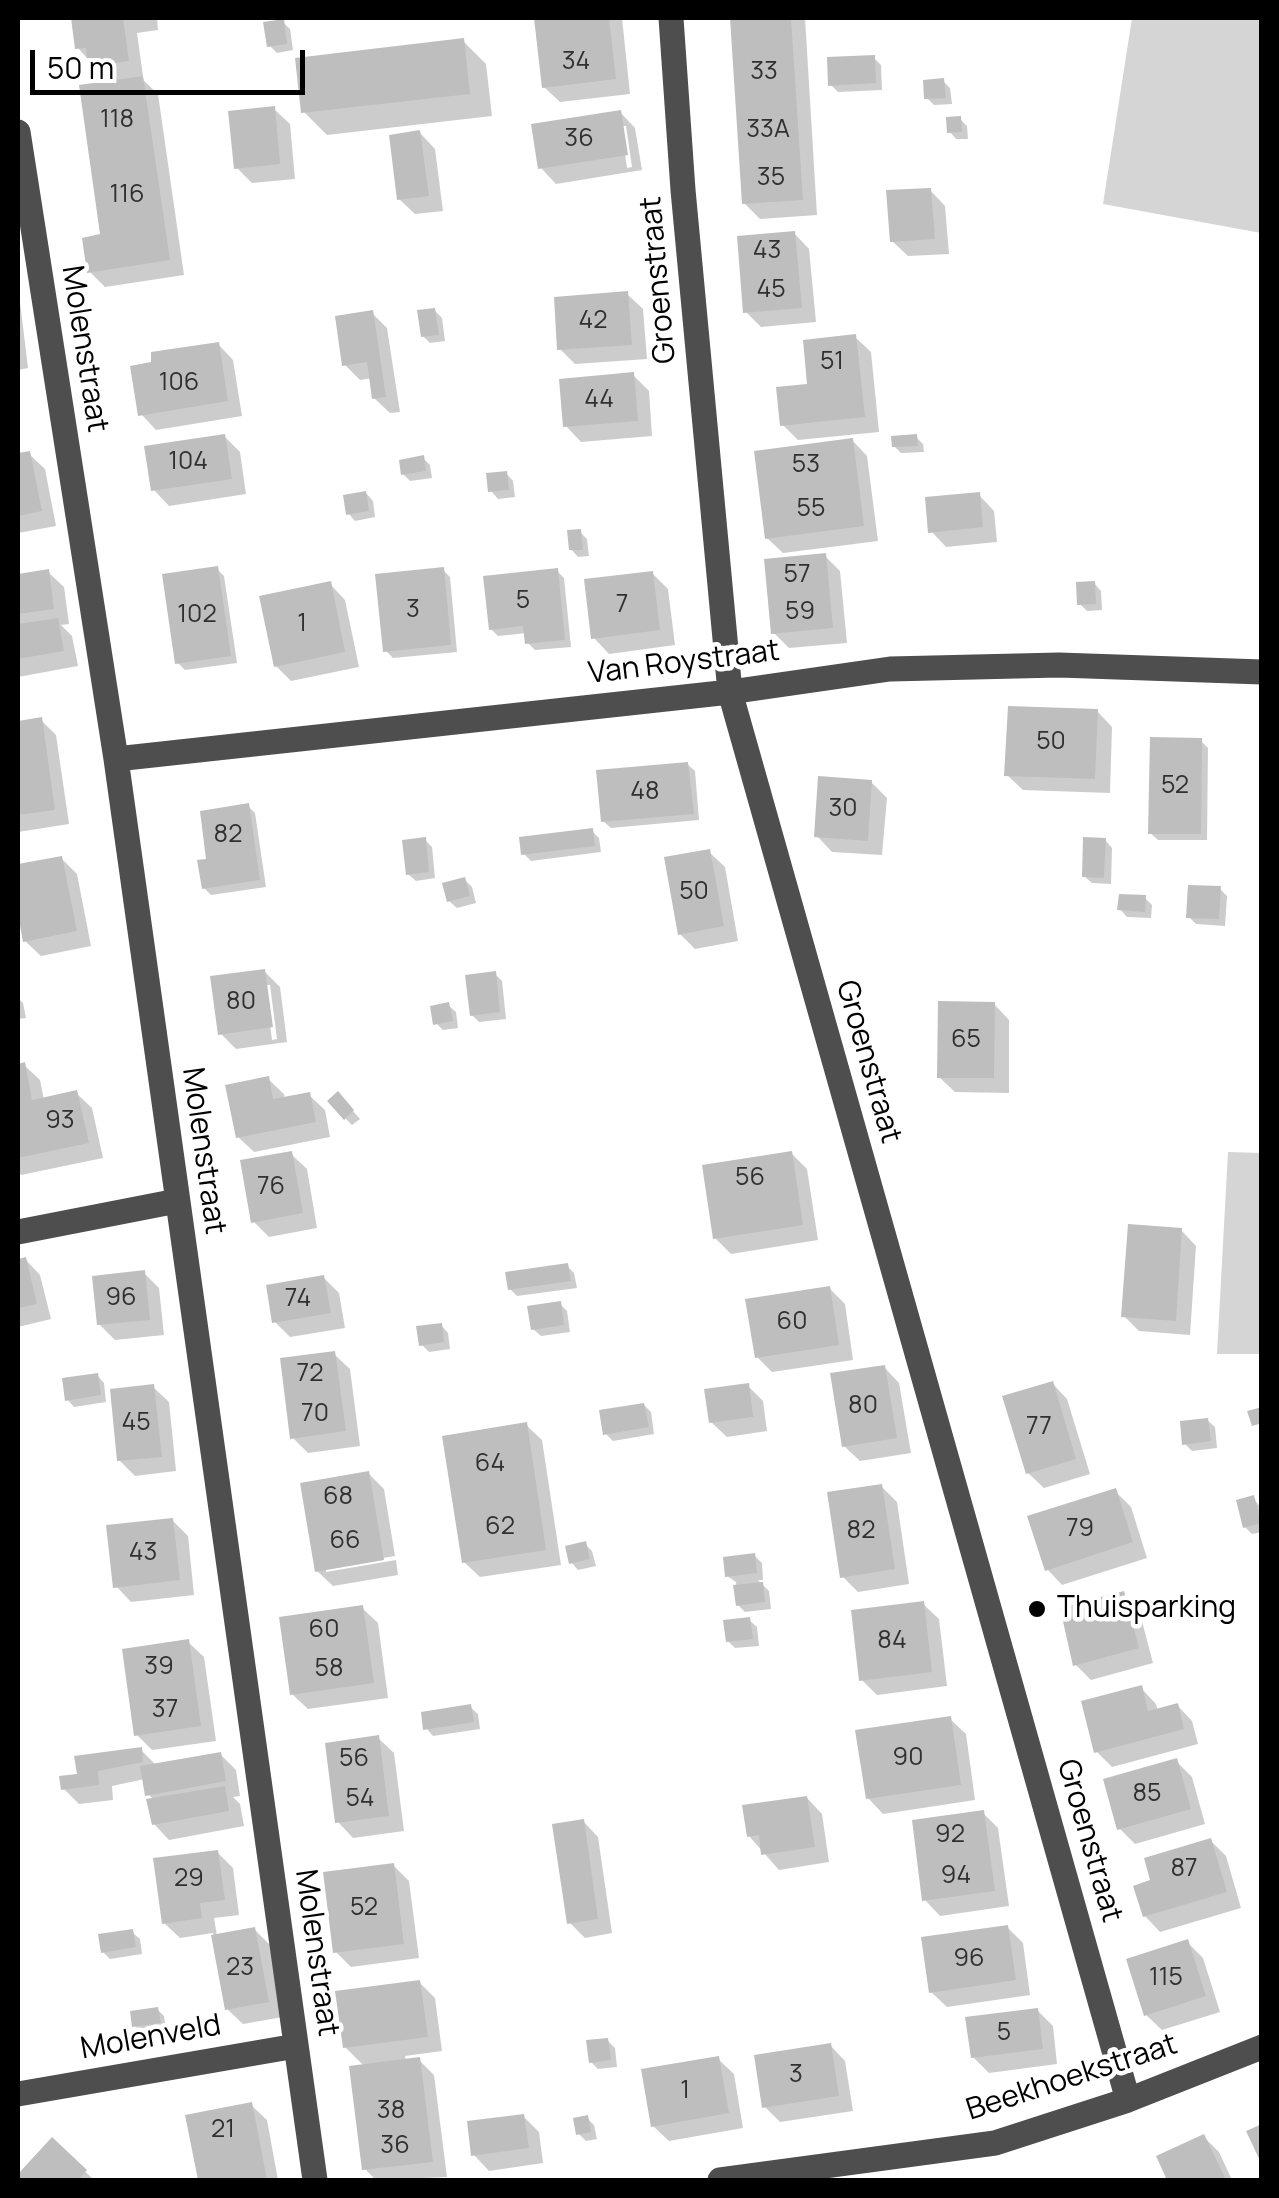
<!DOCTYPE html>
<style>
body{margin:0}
#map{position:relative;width:1279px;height:2198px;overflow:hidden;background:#fff;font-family:Manrope,sans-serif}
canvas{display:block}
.frame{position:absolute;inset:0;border:20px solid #000;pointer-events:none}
.scale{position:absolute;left:30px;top:50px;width:275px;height:45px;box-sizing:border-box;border:5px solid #000;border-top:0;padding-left:12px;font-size:30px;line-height:35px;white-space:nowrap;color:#000;-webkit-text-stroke:8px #fff;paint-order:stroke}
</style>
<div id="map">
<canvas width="1279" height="2198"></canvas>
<div class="frame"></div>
<div class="scale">50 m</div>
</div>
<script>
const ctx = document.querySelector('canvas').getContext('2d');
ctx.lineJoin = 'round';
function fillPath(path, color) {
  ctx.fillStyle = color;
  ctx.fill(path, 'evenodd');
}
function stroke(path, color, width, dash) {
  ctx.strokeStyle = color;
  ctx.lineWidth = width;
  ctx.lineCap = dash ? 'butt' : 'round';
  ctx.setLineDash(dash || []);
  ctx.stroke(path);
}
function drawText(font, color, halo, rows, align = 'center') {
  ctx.font = font + ' Manrope,sans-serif';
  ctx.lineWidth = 9;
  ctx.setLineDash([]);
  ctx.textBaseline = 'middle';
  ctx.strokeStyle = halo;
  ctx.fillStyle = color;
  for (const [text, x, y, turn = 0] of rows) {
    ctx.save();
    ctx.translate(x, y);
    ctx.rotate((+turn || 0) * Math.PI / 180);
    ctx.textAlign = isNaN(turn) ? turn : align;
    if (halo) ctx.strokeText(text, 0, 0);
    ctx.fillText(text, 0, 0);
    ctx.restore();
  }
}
fillPath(new Path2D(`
 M1132,18H1261V233L1103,204Z
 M1228,1152L1261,1153V1354H1217Z`), '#d5d5d5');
fillPath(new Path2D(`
 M74,18H157L158,30L137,33L143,76L140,77L158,94L184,275L105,287L90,272L103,236L109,83L78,48Z
 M536,18H622L630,94L560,102L544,87Z
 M732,18H805L817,215L760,219L744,203Z
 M283,22L290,29L293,50L277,53L270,46Z
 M463,41L486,64L492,116L327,135L304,112Z
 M874,58L881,65L882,90L838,92L831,85Z
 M943,81L950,88L952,104L934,105L927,98Z
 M274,109L290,124L295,179L252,183L237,168Z
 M620,112L635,128L642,170L556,184L541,168ZM621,126H626L632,167L627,168Z
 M960,119L967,126L968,139H956L949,131Z
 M420,133L435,149L443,211L415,214L399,199Z
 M930,190L945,206L949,254L908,256L892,241Z
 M794,233L809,249L816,322L761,327L746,312Z
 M18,285L28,368L18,370Z
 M627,294L643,309L647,359L575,364L560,349Z
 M435,311L442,318L445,341L430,343L423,336Z
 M372,313L387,328L400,412L390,413L374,398L372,378L360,380L344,364Z
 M855,337L871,352L879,432L798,440L783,425L810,386Z
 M218,344L233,360L242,416L156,430L141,414Z
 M633,375L649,391L652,436L581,442L566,426Z
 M224,436L240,452L246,494L169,506L154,490Z
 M916,437L923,444L924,452L901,453L894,446Z
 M852,440L867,456L878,541L783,553L767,538Z
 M29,454L45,469L56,526L18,533V456Z
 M423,458L430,465L432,478L410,481L403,474Z
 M506,473L513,481L515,497L498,499L491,491Z
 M366,493L373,501L375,517L355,521L348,513Z
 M979,495L994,511L997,542L946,547L931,531Z
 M580,532L587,539L589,556L578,557L571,549Z
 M825,556L840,571L847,643L789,648L774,633Z
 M217,569L224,576L237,663L185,670L178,663Z
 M443,570L450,577L457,652L393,658L386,651Z
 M557,571L564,578L571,647L535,650L528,643L527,633L498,636L491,629Z
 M48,572L64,587L69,624L61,625L72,636L78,666L18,677V576Z
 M652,573L668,589L675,645L609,654L594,638Z
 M1094,583L1101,591L1102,610L1087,611L1080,604Z
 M330,584L345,600L359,667L291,681L276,666Z
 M1097,711L1112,727L1110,793L1023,790L1007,775Z
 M41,720L56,735L69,824L18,832V723Z
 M1201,741L1208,748L1207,840H1158L1150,833Z
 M687,764L695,771L699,820L611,828L603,821Z
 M871,782L887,798L882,855L832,852L817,836Z
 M248,806L255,813L266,887L211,895L204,888L209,861Z
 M592,831L599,838L601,852L531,861L524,854Z
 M425,840L432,847L435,878L416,881L408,874Z
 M1105,840L1112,848L1111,884L1092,883L1084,876Z
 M709,852L725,867L738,941L695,949L680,934Z
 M61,858L77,874L91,946L41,956L25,941L18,900V867Z
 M465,880L472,887L476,903L457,908L449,901Z
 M1220,889L1227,896L1225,926L1196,924L1189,917Z
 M1145,898L1152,905L1151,918L1127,917L1120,909Z
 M264,971L280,987L287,1042L236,1049L220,1033ZM265,985H270L277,1039L272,1040Z
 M495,974L502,981L506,1019L479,1022L472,1015Z
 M18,998L23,1003L26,1018L18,1019Z
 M994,1004L1009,1020V1093L955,1092L939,1077Z
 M448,1005L456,1012L458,1028L443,1030L436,1023Z
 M24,1065L40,1080L44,1100L76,1093L92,1108L103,1158L21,1175L18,1172V1066Z
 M268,1079L284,1094L285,1100L309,1095L325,1110L330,1137L254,1152L238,1137Z
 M345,1102L360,1119L352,1125L345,1118Z
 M791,1153L807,1169L818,1240L731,1254L715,1238Z
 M291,1154L307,1169L317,1228L269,1237L253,1221Z
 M1181,1230L1196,1246L1190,1335L1139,1331L1124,1316Z
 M25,1259L40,1275L51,1319L18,1327V1261Z
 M567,1266L574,1273L577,1288L517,1296L510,1289Z
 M144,1273L159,1288L164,1335L115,1340L99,1324Z
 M324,1278L339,1293L345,1328L290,1337L275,1322Z
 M829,1288L845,1304L853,1360L772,1372L757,1357Z
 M560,1304L567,1311L570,1332L541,1336L533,1329Z
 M441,1325L448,1333L450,1349L429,1352L421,1344Z
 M334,1354L350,1369L360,1446L308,1453L293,1438Z
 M884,1367L899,1383L911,1453L860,1461L844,1446Z
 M97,1375L104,1383L106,1402L74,1407L67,1399Z
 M1052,1383L1067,1399L1090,1474L1044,1488L1028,1473Z
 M748,1386L763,1401L767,1431L727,1437L711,1422Z
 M153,1387L169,1402L176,1471L135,1476L119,1460Z
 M644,1405L651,1412L654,1434L613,1441L606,1434Z
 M1207,1420L1215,1427L1217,1448L1192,1451L1184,1443Z
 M526,1425L542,1440L561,1565L480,1577L464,1562Z
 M369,1474L384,1489L395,1556L326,1567V1572L396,1560L398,1575L333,1586L317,1571Z
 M881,1486L897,1502L909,1584L858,1592L843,1577Z
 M1115,1491L1131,1507L1147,1558L1062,1585L1047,1569Z
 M1253,1498L1262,1509V1532L1252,1534L1245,1527Z
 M172,1520L188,1536L194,1595L131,1602L116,1586Z
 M585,1544L592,1551L596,1566L578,1570L571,1562Z
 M755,1556L762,1563L763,1580H758L769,1591L771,1609L745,1612L738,1605L736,1582L727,1576Z
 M1123,1594L1139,1610L1153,1663L1091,1680L1076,1665Z
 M923,1604L939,1619L947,1686L877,1695L862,1680Z
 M362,1608L378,1623L388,1698L308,1709L292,1694Z
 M749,1620L757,1627L759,1646L735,1648L728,1641Z
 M188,1642L204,1657L216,1741L152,1750L136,1734Z
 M1141,1688L1156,1704L1158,1711L1177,1705L1192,1721L1198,1744L1112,1767L1096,1751Z
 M470,1707L478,1714L480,1729L433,1736L426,1728Z
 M950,1719L966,1734L975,1800L883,1814L868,1798Z
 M378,1738L394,1753L404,1831L353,1838L338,1822Z
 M141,1750L156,1765L220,1754L236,1770L240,1796L233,1797L240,1804L244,1826L169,1840L154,1824V1800L148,1794L145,1779L112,1786L113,1800L79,1804L64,1789L80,1776Z
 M1176,1761L1192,1777L1205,1824L1135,1844L1119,1828Z
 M807,1798L822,1814L829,1862L779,1870L749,1836Z
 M983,1813L998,1828L1009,1906L940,1916L925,1900Z
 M583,1821L598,1837L612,1933L585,1938L569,1922Z
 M1211,1841L1226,1856L1241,1908L1160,1932L1145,1916L1153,1882Z
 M217,1852L233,1868L239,1915L214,1918L217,1936L254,1929L270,1945L283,2017L243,2024L227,2009L213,1933L180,1938L164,1923Z
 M394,1866L409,1881L419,1958L351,1967L336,1952Z
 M1007,1927L1023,1943L1030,1995L947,2007L931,1992Z
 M132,1932L140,1939L142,1954L110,1959L103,1952Z
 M1187,1942L1203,1958L1220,2012L1162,2030L1146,2015Z
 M420,1983L435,1998L442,2051L405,2056L406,2061L419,2060L434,2075L447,2177L376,2180L365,2169L364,2066L345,2047Z
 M157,2009L164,2016L166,2030L142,2033L135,2026Z
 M1037,2010L1053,2026L1057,2064L989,2073L973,2057Z
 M607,2040L615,2048L617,2067L598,2069L591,2062Z
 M830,2045L845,2061L853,2111L780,2122L764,2106Z
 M718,2059L734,2074L743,2128L669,2141L653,2126Z
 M251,2105L267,2120L278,2180H200L188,2117Z
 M524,2117L539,2132L543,2163L489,2171L474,2155Z
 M587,2118L594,2125L597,2139L586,2141L579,2134Z
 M1204,2137L1219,2152L1232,2180H1170L1159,2158Z
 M52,2140L94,2180H18Z`), '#0003');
fillPath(new Path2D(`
 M71,18H123L129,61L88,67L86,48L75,49Z
 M534,18H609L616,79L542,88Z
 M730,18H791L803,200L742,204Z
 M284,19L287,44L267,47L263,22Z
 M464,38L470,94L301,113L295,58Z
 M875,55L876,83L828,86L827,57Z
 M143,76L170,260L87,273L82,238L100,234L79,85Z
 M944,78L946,98L924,99L923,80Z
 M275,106L280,164L234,169L228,111Z
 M621,110L628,155L538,169L531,124Z
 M961,116L962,132L947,133L946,117Z
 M420,130L429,196L397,200L389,135Z
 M931,188L935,239L890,242L886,190Z
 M795,231L802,308L743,313L737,236Z
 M628,291L632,345L557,350L554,297Z
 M435,308L439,335L421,337L417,310Z
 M373,310L386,397L372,399L367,362L342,366L335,316Z
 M856,334L865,417L780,426L776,387L807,384L803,340Z
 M219,342L228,401L138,416L130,366L151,362V352Z
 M634,372L638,421L563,427L559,379Z
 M225,434L232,479L151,491L144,446Z
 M917,434L918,446L892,447L891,436Z
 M853,438L864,526L765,539L754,451Z
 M30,451L42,511L18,516V453Z
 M424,455L426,471L401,475L399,460Z
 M507,471L509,490L488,492L486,473Z
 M366,491L369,511L346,515L343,495Z
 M980,492L983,527L928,533L925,497Z
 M581,529L583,550H569L567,530Z
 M826,553L833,628L771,634L764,559Z
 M218,566L231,656L175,664L162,574Z
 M444,567L451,645L383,652L375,574Z
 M558,568L565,640L525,644L523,626L489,630L483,576Z
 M49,569L54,609L18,614V574Z
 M653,571L660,630L591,639L584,579Z
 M331,581L345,652L274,667L259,596Z
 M1095,581L1096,604L1077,605L1076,582Z
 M58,618L64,651L18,659V624Z
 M1008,706L1098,709L1095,779L1004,776Z
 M42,717L55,810L18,815V721Z
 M1150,737L1202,738L1201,834H1148Z
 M688,762L694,814L601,822L596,770Z
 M818,776L872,780L868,841L814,837Z
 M249,803L260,880L202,889L197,860L206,859L200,811Z
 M593,828L595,846L521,855L519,837Z
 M426,837L429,872L406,875L402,840Z
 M1083,837L1106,838L1104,878L1082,877Z
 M710,849L724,926L678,935L664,857Z
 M62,856L77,931L23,942L18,914V864Z
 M465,877L470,896L447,902L442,883Z
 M1188,885L1221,886L1219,919L1186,918Z
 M1119,894L1146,895L1145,912L1117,910Z
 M265,969L273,1027L218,1035L210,976Z
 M496,971L500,1012L470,1016L465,975Z
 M938,1001L995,1002L994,1078H937Z
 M449,1002L453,1021L433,1025L430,1006Z
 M25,1062L32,1100L77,1090L89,1143L18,1158V1064Z
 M269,1076L273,1099L310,1092L316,1122L236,1138L225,1085Z
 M338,1091L354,1110L344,1120L327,1101Z
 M292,1151L303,1213L251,1223L240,1160Z
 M792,1151L803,1225L713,1239L702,1165Z
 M1128,1224L1182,1228L1176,1321L1121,1317Z
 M26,1257L37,1304L18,1308V1259Z
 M568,1263L571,1281L508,1290L505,1272Z
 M145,1270L150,1320L97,1325L92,1276Z
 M324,1275L331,1313L272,1323L266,1285Z
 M830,1286L839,1345L755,1358L745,1299Z
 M561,1301L564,1325L531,1330L527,1306Z
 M442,1323L444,1342L419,1346L416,1326Z
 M335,1351L346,1431L290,1439L280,1358Z
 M885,1365L897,1438L842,1447L830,1373Z
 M98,1373L101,1395L65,1401L62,1378Z
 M1053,1381L1076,1459L1026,1474L1002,1396Z
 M749,1383L753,1417L709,1423L704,1389Z
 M154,1384L162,1457L117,1461L110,1389Z
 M644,1403L649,1427L603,1435L599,1410Z
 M1262,1407V1423L1252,1426L1247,1411Z
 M1208,1418L1211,1441L1182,1445L1180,1421Z
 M527,1422L546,1550L462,1563L442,1436Z
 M369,1471L384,1560L315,1572L300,1483Z
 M882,1484L895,1569L840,1578L827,1492Z
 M1116,1488L1133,1542L1045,1571L1027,1516Z
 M1254,1495L1261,1523L1243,1528L1236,1500Z
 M173,1518L180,1580L113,1588L106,1525Z
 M586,1541L590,1559L569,1564L565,1546Z
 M755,1553L757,1573L725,1577L723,1557Z
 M763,1582L765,1602L736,1606L733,1585Z
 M1124,1591L1139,1648L1073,1666L1060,1608Z
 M924,1601L932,1672L859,1681L851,1610Z
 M363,1605L374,1683L290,1695L279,1617Z
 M750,1617L753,1639L726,1642L723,1620Z
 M189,1639L201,1726L134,1736L122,1649Z
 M1142,1685L1148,1711L1178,1703L1184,1729L1094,1753L1081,1701Z
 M471,1704L474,1722L423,1730L421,1712Z
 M951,1716L961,1785L866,1799L855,1730Z
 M379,1735L389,1816L335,1823L325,1743Z
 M142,1747L143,1762L98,1771L99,1785L61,1790L59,1776L77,1774L74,1756Z
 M221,1752L226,1781L145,1796L140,1766Z
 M1177,1758L1191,1809L1117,1830L1103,1779Z
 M225,1786L229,1811L152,1825L146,1799Z
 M807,1796L815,1847L761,1855L759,1835L747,1837L742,1805Z
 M984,1810L995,1891L922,1901L912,1820Z
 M584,1819L598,1919L567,1924L552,1824Z
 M1211,1838L1227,1892L1143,1917L1133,1886L1150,1880L1144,1858Z
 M218,1850L225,1900L200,1903L202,1918L162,1924L153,1858Z
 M394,1863L404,1944L333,1953L323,1872Z
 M1008,1925L1016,1980L929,1993L921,1937Z
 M255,1927L269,2002L225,2010L211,1935Z
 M133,1929L136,1947L101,1953L98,1934Z
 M1188,1939L1206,1996L1144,2016L1126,1959Z
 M420,1980L428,2037L343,2048L335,1991Z
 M158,2007L161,2023L132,2027L130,2011Z
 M1038,2008L1043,2049L971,2058L965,2017Z
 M608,2038L611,2060L589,2063L586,2040Z
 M831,2043L839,2096L762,2108L754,2055Z
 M719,2056L729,2113L651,2127L641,2069Z
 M420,2057L433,2162L362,2170L349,2066Z
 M252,2102L267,2180H198L185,2115Z
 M524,2114L529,2148L471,2156L467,2121Z
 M588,2115L591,2132L576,2135L573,2118Z
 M1262,2124V2165L1246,2131Z
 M1204,2134L1226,2180H1167L1156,2156Z
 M52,2137L87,2170L78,2180H18V2174Z`), '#bebebe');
stroke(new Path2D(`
 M671,18L683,190L730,692L1128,2100
 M18,132L116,759L315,2180
 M116,759L730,692L890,669L1059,665L1262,672
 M18,1232L177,1201
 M18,2094L296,2046
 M720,2180L995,2143L1128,2100L1262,2047`), '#4e4e4e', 25);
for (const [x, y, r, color] of [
 [1037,1609,10,"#000"]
]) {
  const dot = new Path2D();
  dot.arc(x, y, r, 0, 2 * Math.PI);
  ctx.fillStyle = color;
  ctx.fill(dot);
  stroke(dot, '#fff', 4);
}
drawText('25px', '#303030', null, [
 ["34",576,62],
 ["33",764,72],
 ["118",117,120],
 ["33A",768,130],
 ["36",579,139],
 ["35",771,178],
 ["116",127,195],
 ["43",767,251],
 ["45",771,290],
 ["42",593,321],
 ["51",832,362],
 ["106",179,383],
 ["44",599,400],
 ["104",188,462],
 ["53",806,465],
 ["55",811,509],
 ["57",797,575],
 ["5",523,601],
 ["7",622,605],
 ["3",413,610],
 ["59",800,612],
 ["102",197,615],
 ["1",302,624],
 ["50",1051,742],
 ["52",1175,786],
 ["48",645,792],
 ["30",843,809],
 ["82",228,835],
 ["50",694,892],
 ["80",241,1002],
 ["65",966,1040],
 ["93",60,1121],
 ["56",750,1178],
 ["76",271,1187],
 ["96",121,1298],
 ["74",298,1299],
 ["60",792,1322],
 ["72",310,1374],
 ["80",863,1406],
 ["70",315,1414],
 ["45",136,1423],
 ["77",1039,1427],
 ["64",490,1464],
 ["68",338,1497],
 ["62",500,1527],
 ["79",1080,1529],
 ["82",861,1531],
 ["66",345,1541],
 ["43",143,1553],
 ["60",324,1630],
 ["84",892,1641],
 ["39",159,1667],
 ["58",329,1669],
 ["37",165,1710],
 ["90",908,1758],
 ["56",354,1759],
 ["85",1147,1794],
 ["54",360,1799],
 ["92",950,1835],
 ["87",1184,1869],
 ["94",956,1876],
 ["29",189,1879],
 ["52",364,1908],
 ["96",969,1959],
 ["23",240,1968],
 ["115",1166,1978],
 ["5",1004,2033],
 ["3",796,2075],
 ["1",685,2091],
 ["38",391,2111],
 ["21",223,2130],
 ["36",395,2146]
]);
drawText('30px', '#000', '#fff', [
 ["Groenstraat",659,280,-95],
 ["Molenstraat",84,349,81],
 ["Van Roystraat",684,663,-7],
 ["Groenstraat",868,1062,74],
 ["Molenstraat",203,1151,82],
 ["Groenstraat",1089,1841,74],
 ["Molenstraat",316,1953,82],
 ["Molenveld",151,2038,-10],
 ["Beekhoekstraat",1072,2078,-18]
]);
drawText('30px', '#000', '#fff', [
 ["Thuisparking",1057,1609]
], 'left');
</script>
